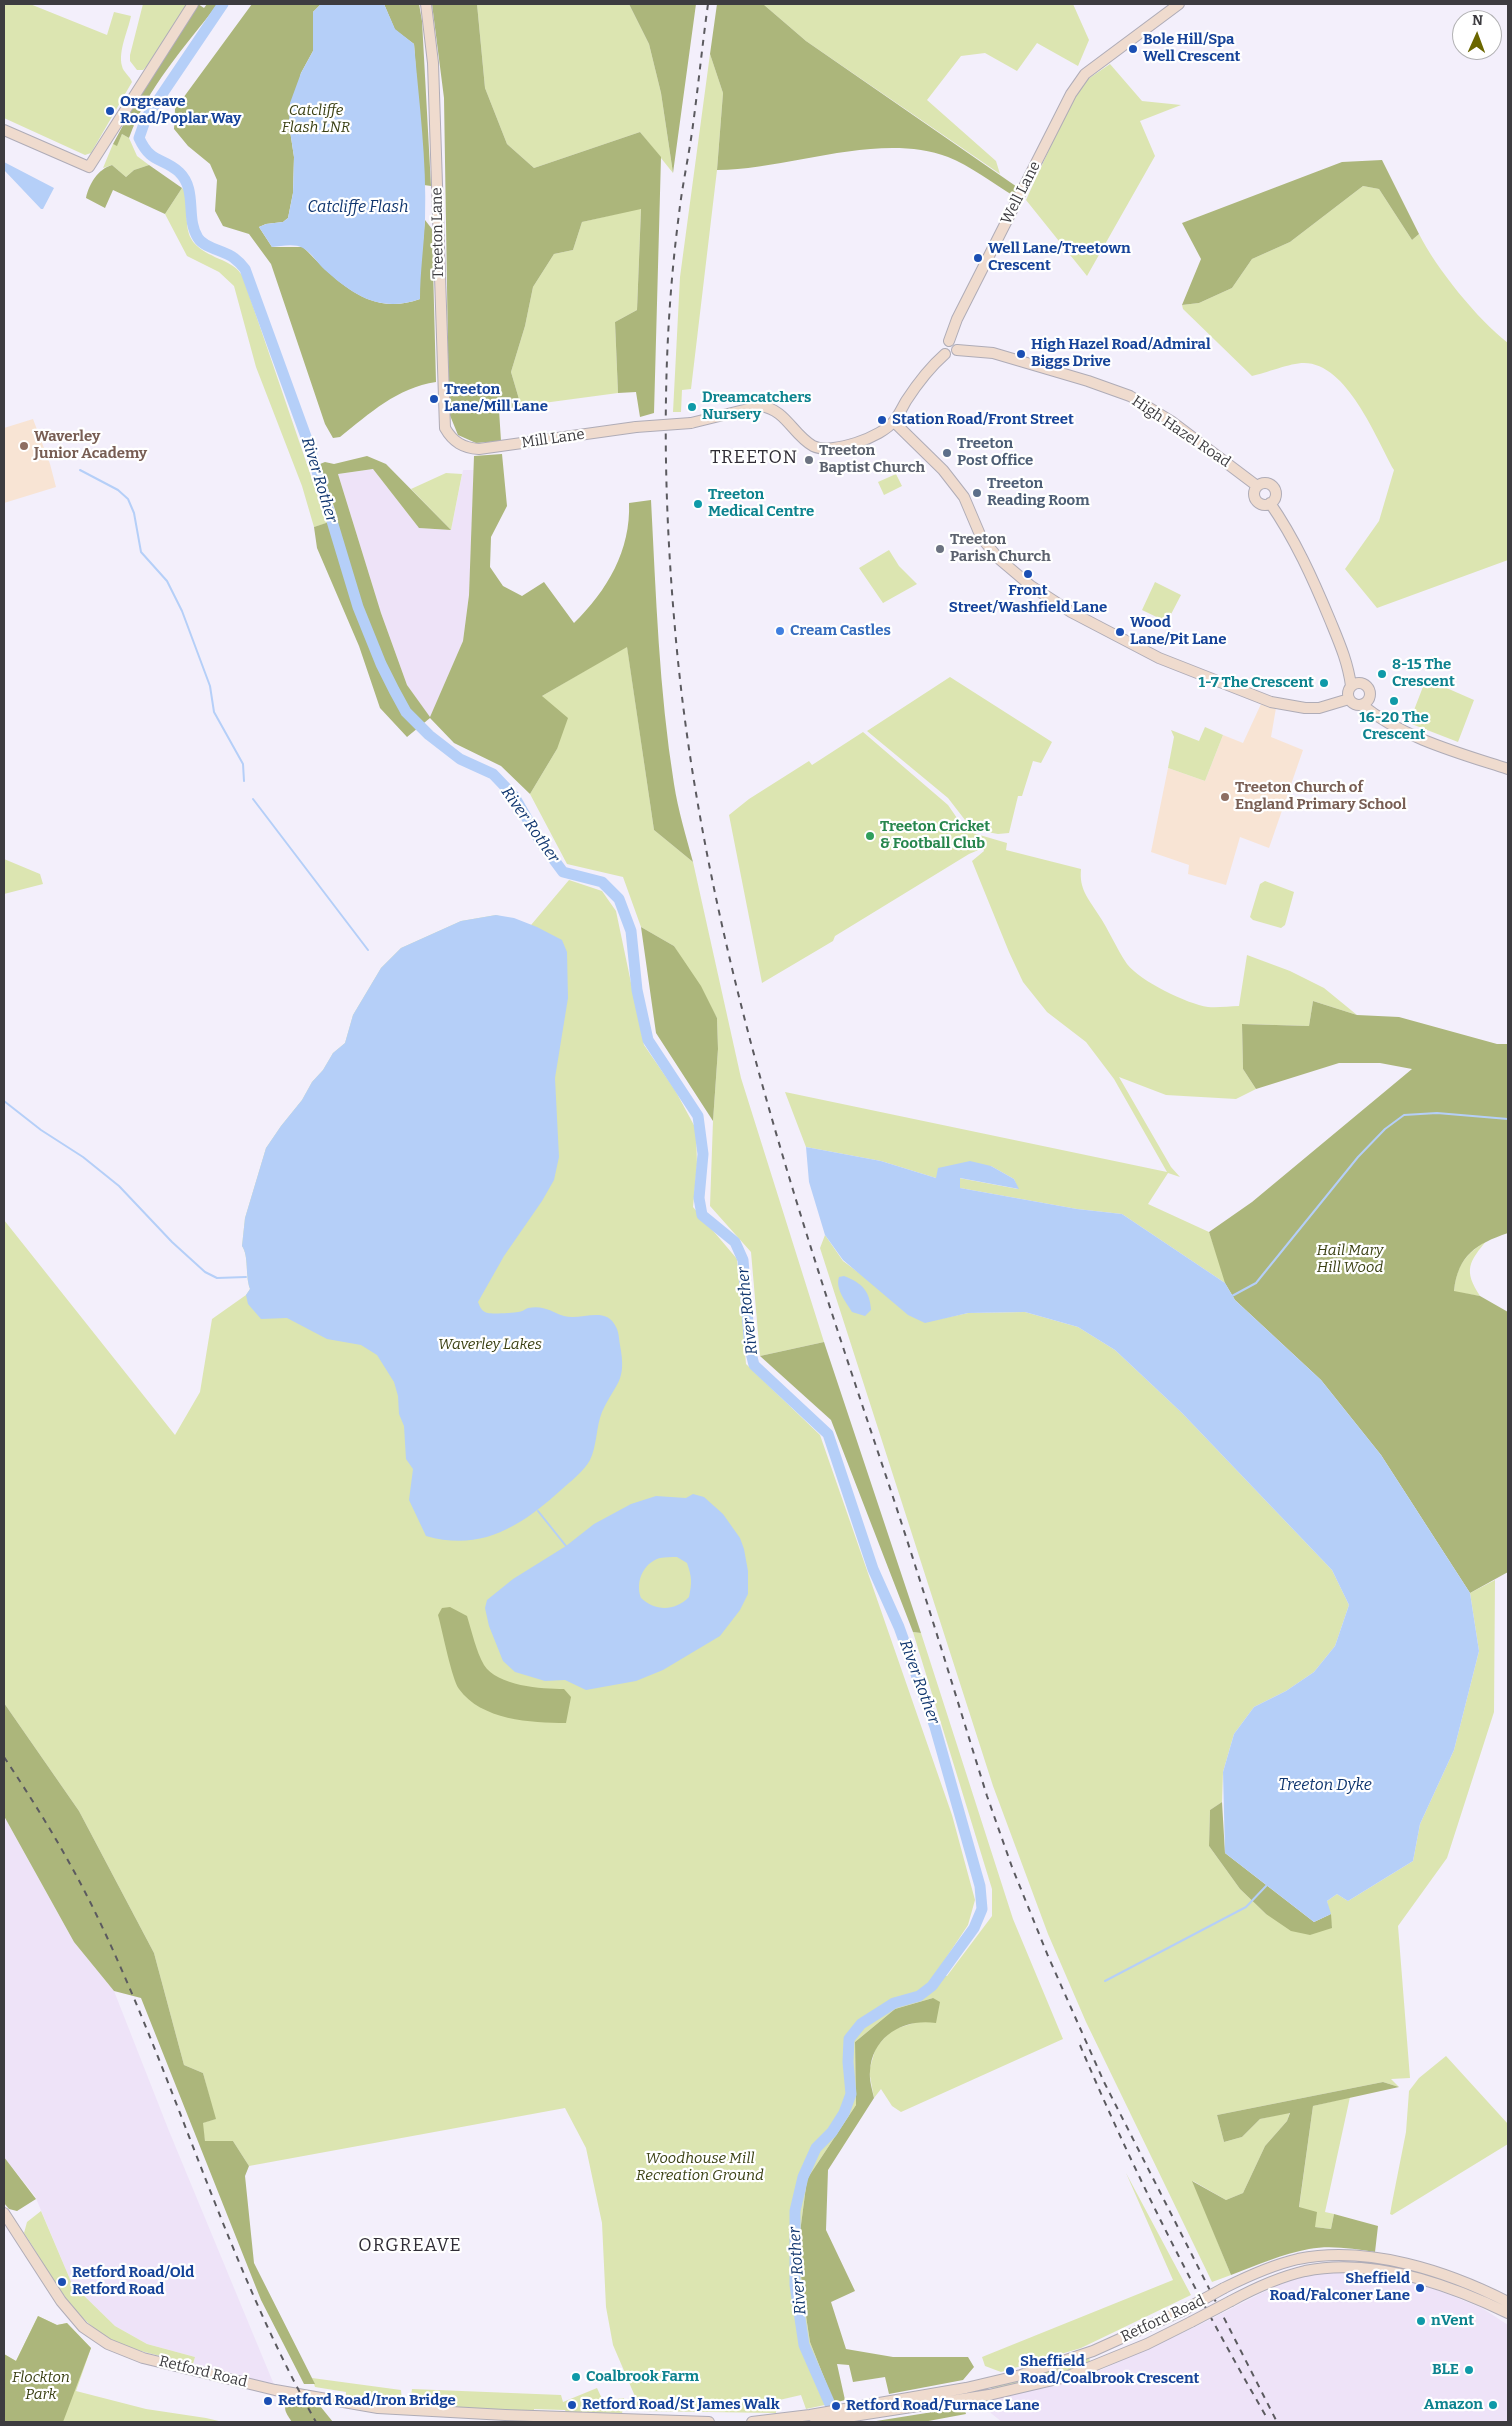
<!DOCTYPE html>
<style>
body{margin:0}
#map{position:relative;width:1512px;height:2426px;overflow:hidden;background:#f3effb;font-family:Bitter,serif}
canvas{display:block}
.frame{position:absolute;inset:0;border:5px solid #3d3c40;pointer-events:none}
.north{position:absolute;left:1452px;top:10px;width:50px;height:50px;box-sizing:border-box;background:#fff;border:1px solid #b1b1b3;border-radius:50%;rotate:2deg;font-size:14px;font-weight:700;line-height:20px;text-align:center;color:#3d3c40}
.north::after{content:'';display:block;margin:auto;width:18px;height:22px;background:#6b6700;clip-path:polygon(50% 0,100% 100%,50% 72%,0 100%)}
</style>
<div id="map">
<canvas width="1512" height="2426"></canvas>
<div class="frame"></div>
<div class="north">N</div>
</div>
<script>
const ctx = document.querySelector('canvas').getContext('2d');
ctx.lineJoin = 'round';
function fillPath(path, color) {
  ctx.fillStyle = color;
  ctx.fill(path, 'evenodd');
}
function stroke(path, color, width, dash) {
  ctx.strokeStyle = color;
  ctx.lineWidth = width;
  ctx.lineCap = dash ? 'butt' : 'round';
  ctx.setLineDash(dash || []);
  ctx.stroke(path);
}
function drawText(font, color, halo, rows, align = 'center') {
  ctx.font = font + ' Bitter,serif';
  ctx.lineWidth = 4.5;
  ctx.setLineDash([]);
  ctx.textBaseline = 'middle';
  ctx.strokeStyle = halo;
  ctx.fillStyle = color;
  for (const [text, x, y, turn = 0] of rows) {
    ctx.save();
    ctx.translate(x, y);
    ctx.rotate((+turn || 0) * Math.PI / 180);
    ctx.textAlign = isNaN(turn) ? turn : align;
    if (halo) ctx.strokeText(text, 0, 0);
    ctx.fillText(text, 0, 0);
    ctx.restore();
  }
}
fillPath(new Path2D(`
 M373,469L419,528L451,530L463,470H474L469,595L463,641L430,718L407,685L381,613L338,474Z
 M4,1816L74,1942L114,1991L169,2131L275,2387L193,2364L195,2357L147,2344L115,2326L72,2284L35,2196L4,2157Z
 M1356,2272L1396,2278L1440,2291L1482,2308L1508,2325V2422H1002L987,2410L984,2400L1079,2380L1197,2326L1285,2281L1316,2273Z`), '#eee3f8');
fillPath(new Path2D(`
 M33,419L50,464L56,487L4,503V428Z
 M1261,704L1276,708L1271,737L1303,750L1269,848L1240,837L1226,885L1188,874L1189,865L1151,852L1168,768L1205,781L1223,735L1243,743Z`), '#f8e4d4');
fillPath(new Path2D(`
 M4,4H30L107,35L114,12L131,16C128,31 118,51 122,66C123,72 130,76 132,82L91,153L85,155L4,118Z
 M143,4H188L146,67L143,70H137L130,61V55Z
 M477,4H629L649,44L661,93L673,173L640,132L534,168L507,144L485,88Z
 M763,4H1073L1089,40L1078,66L1037,43L1017,71L985,53L961,56L927,100L996,161L1000,174L806,41Z
 M710,54L723,93L717,170L691,389L682,390L681,412H673L680,277Z
 M1110,64L1142,101L1181,105L1140,121L1155,156L1087,276L1026,200L1074,95L1085,81Z
 M122,134L129,138L137,156L149,165L134,170L126,177L112,165L103,168L113,144L117,145Z
 M1363,186L1379,189L1412,240L1419,234C1436,268 1478,320 1508,343V560L1377,608L1345,569L1379,521L1394,470C1376,438 1347,363 1304,363C1290,363 1266,373 1252,376L1183,309L1182,305L1199,303L1232,288L1252,259L1290,242Z
 M182,188L187,193C187,233 182,243 222,260C232,265 238,268 243,277L327,523L314,527L302,486L256,367L234,286L219,272L187,256L165,214Z
 M641,208L637,310L615,322L618,393L521,406L511,372L525,326L533,287L554,254L573,250L582,222Z
 M446,473L462,474L451,530L411,489Z
 M896,474L902,486L884,495L878,482Z
 M889,550L899,566L917,584L883,603L859,568Z
 M1155,582L1181,595L1167,622L1142,610Z
 M627,646L654,830L693,862L741,1078L824,1342L760,1356L751,1252L710,1206L713,1121L718,1049L717,1018L674,946L641,927L623,877L567,864L530,794L557,749L542,696Z
 M950,677L1052,742L1041,763L1033,761L1022,796H1018L1009,833L998,834L987,832L965,820L948,798L867,731Z
 M1426,679L1474,700L1458,742L1409,723Z
 M1205,727L1223,735L1205,781L1168,768L1174,737L1171,730L1199,741Z
 M863,732L948,805L966,831L1007,843L1006,850L1081,869C1079,889 1088,898 1098,914C1109,930 1116,948 1127,964C1140,981 1187,1004 1208,1007C1218,1008 1229,1006 1239,1006L1247,955L1290,971L1324,988L1357,1015L1313,1001L1309,1026L1242,1024L1243,1069L1256,1089L1236,1099L1166,1095L1119,1077L1171,1167L1180,1177L1168,1173L1148,1204L1209,1232L1217,1255L1280,1317L1284,1344L1235,1300L1225,1283L1122,1214L1077,1209L960,1188L959,1178L1018,1189L1014,1179L991,1166L936,1178L881,1161L806,1147L785,1092L1167,1172L1114,1079L1086,1042L1047,1012L1023,982L1009,952L972,861L984,851L983,848L969,854L835,936L833,941L762,983L729,815L749,799L809,761L812,765Z
 M4,859L40,874L43,884L4,894Z
 M569,880L602,891L616,911L644,1045L675,1090L696,1129L697,1165L693,1207L737,1259L746,1364L820,1435L952,1815L975,1900L968,1925L936,1973L947,1976L992,1916V1889L913,1632L921,1633L1013,1919L1063,2039L901,2112L892,2106L881,2089L874,2098L869,2071L876,2047L892,2030L920,2021L933,1998L895,2009L855,2042L856,2105L807,2179L799,2240L802,2290L810,2342L834,2403L806,2409L801,2395L775,2401L776,2413L640,2411L633,2406L634,2394L613,2345L606,2307L602,2223L586,2148L565,2108L249,2166L233,2141L205,2142L202,2123L215,2119L203,2073L184,2065L154,1953L79,1811L4,1703V1220L175,1435L200,1392L212,1319L246,1295L250,1289C245,1275 249,1256 242,1246L245,1218L266,1148L281,1126L302,1100L312,1082L323,1070L333,1053L345,1043L353,1015L381,968L401,948L461,921L496,915L531,925Z
 M1265,881L1294,892L1285,925L1281,928L1253,920L1250,917L1260,884Z
 M825,1235L843,1261L925,1322L968,1313L1025,1312L1078,1327L1115,1350L1182,1413L1332,1570L1349,1605L1335,1646L1314,1672L1286,1691L1254,1707L1234,1734L1223,1772L1222,1802L1210,1810L1209,1846L1240,1889L1266,1914L1332,1928L1327,1901L1337,1894L1348,1901L1413,1861L1420,1824L1454,1750L1479,1651L1470,1593L1495,1580L1494,1712L1447,1858L1398,1926L1410,2078L1391,2079L1399,2087L1383,2082L1217,2115L1224,2142L1242,2137L1260,2119L1290,2112L1287,2121L1265,2146L1243,2193L1226,2200L1193,2181L1231,2275L1212,2282L1086,2022L1048,1934L993,1786L820,1248Z
 M1487,1240C1469,1262 1463,1270 1480,1296L1454,1292C1457,1263 1465,1256 1487,1240Z
 M1446,2056L1508,2124V2144L1392,2215L1390,2214L1392,2203L1406,2132L1409,2091L1419,2078Z
 M1350,2097L1325,2212L1334,2214L1331,2229L1315,2227L1299,2208L1313,2106Z
 M1126,2173L1191,2295L1081,2348L1001,2372L985,2366L982,2357L1173,2280Z
 M41,2211L72,2284L115,2326L147,2344L195,2357L193,2364C169,2357 141,2353 118,2343C73,2323 50,2272 24,2233L27,2222Z
 M38,2316L57,2325L67,2323L91,2348L76,2391L146,2409L206,2418L223,2422H4V2354L16,2361Z
 M1089,2357L1090,2361L1088,2364C1070,2370 1005,2392 990,2388Z
 M312,2378L401,2390L402,2403L399,2404L346,2396V2392L315,2387Z
 M597,2388L603,2401L624,2398L622,2414L566,2412L565,2410L534,2409V2411L413,2406L410,2402L412,2389L561,2395L563,2402Z`), '#dce5b1');
fillPath(new Path2D(`
 M198,4L204,8L207,4H218C186,45 147,88 129,138L122,134L117,146L113,144L128,116Z
 M252,4H321L313,12V51L301,73L289,124L294,157L293,193L288,218L283,222L266,224L259,227L272,247H303C336,280 369,318 420,299V272L425,220L432,229L436,382C397,388 370,413 340,437L333,438L325,424L271,264L249,234L223,226L215,211L217,180L210,164L188,146L174,129L175,109Z
 M384,4H419L422,21L431,186L424,185L414,44L395,30Z
 M432,4H477L485,88L507,144L534,168L640,132L661,157L654,413L640,417L636,392L618,393L615,322L637,310L641,209L582,222L573,250L554,254L533,287L525,326L511,372L521,406L499,410L501,441L476,443L458,435L449,413L444,98Z
 M629,4H696L673,173L661,93L649,44Z
 M717,4H763L806,41L1020,189L1014,196C994,184 969,165 948,157C878,131 789,170 717,170L723,93L710,54Z
 M1382,160L1419,234L1412,240L1379,189L1363,186L1290,242L1252,259L1232,288L1199,303L1182,305L1201,259L1182,223L1342,162Z
 M112,165L126,177L134,170L149,165L182,188L165,214L113,190L105,208L86,198C89,184 98,169 112,165Z
 M502,454L507,506L491,537L490,567L503,586L522,596L544,582L574,623C607,591 631,550 629,503L651,500C656,595 659,690 674,784C678,810 686,836 693,862L654,830L627,647L542,696L568,718L557,749L530,794L501,766L454,743L430,718L407,737L380,708L359,646L317,548L314,527L338,519L320,464L325,462L334,464L367,456L386,464L451,530L419,528L373,469L338,474L381,613L407,685L430,717L463,641L469,595L474,456Z
 M641,927L674,946L701,986L717,1018L718,1049L713,1121L656,1033Z
 M1313,1001L1357,1015L1399,1017L1497,1044H1508V1233C1476,1244 1458,1255 1454,1291L1480,1296L1508,1312V1572L1470,1593L1381,1455L1321,1380L1235,1300L1225,1283L1209,1232L1252,1202L1412,1069L1380,1063H1339L1256,1089L1243,1069L1242,1024L1309,1026Z
 M824,1342L921,1633L913,1632L831,1420L760,1356Z
 M450,1607L467,1616C472,1632 476,1651 484,1665C497,1686 542,1689 564,1689L571,1697L566,1723C531,1723 481,1720 459,1689C452,1680 442,1629 438,1615L442,1608Z
 M4,1703L79,1811L154,1953L184,2065L203,2073L216,2119L203,2123L205,2141H233L249,2166L245,2176L254,2263L315,2384H304L261,2300L141,1998L114,1991L74,1942L4,1816Z
 M1222,1802L1225,1853L1314,1922L1331,1914L1332,1928L1310,1935L1291,1931L1266,1914L1240,1889L1209,1846L1210,1810Z
 M933,1998L940,2002L936,2023C904,2018 872,2036 870,2071C869,2079 872,2089 874,2098L828,2170L826,2230L855,2291L831,2302L846,2349L893,2357H968L974,2367L963,2380L889,2394L885,2377L853,2382L849,2365L837,2364L845,2400L834,2403L810,2342L802,2290L799,2240L807,2179L856,2105L855,2042L895,2009Z
 M1383,2082L1399,2087L1313,2106L1299,2207L1317,2212L1315,2227L1331,2229L1334,2214L1378,2226L1375,2252C1354,2249 1331,2245 1309,2249C1282,2254 1257,2265 1231,2275L1192,2181L1226,2200L1243,2193L1265,2146L1287,2121L1290,2113L1260,2119L1242,2137L1224,2142L1217,2115Z
 M4,2157L36,2199L17,2211L9,2209L4,2203Z
 M38,2316L57,2325L67,2323L91,2348L63,2422H4V2354L16,2361Z
 M289,2399L316,2401L333,2422H292C287,2414 281,2408 289,2399Z
 M964,2407L966,2414L923,2422H870Z`), '#acb67b');
fillPath(new Path2D(`
 M321,4H384L395,29L414,44C419,102 427,161 425,219C424,246 420,272 420,299C381,313 354,296 325,270C318,264 312,253 303,248C295,243 281,246 272,247L259,227L266,224L283,222L288,218L293,193L294,157L289,124L290,103L301,73L313,51V12Z
 M4,162L54,188L43,209H41L4,170Z
 M496,915L514,918L537,927L562,940L567,952L568,998L555,1078L559,1157L554,1180L542,1201L504,1256L478,1302C480,1307 482,1312 488,1313C492,1314 513,1313 518,1312C522,1312 525,1309 528,1308C545,1305 551,1312 564,1316C581,1321 606,1305 616,1327C619,1332 619,1340 620,1345C627,1382 616,1382 602,1412C596,1427 597,1446 590,1460C585,1470 570,1482 561,1490C521,1526 482,1552 426,1536L409,1500L413,1469L406,1459L404,1426L399,1414L398,1396L394,1382L377,1355L361,1345L327,1339L287,1318L261,1319L248,1304L246,1295L250,1289C245,1275 249,1256 242,1246L245,1218L266,1148L281,1126L302,1100L312,1082L323,1070L333,1053L345,1043L353,1015L381,968L401,948L461,921Z
 M806,1147L881,1161L936,1178L938,1168L970,1161L991,1166L1014,1179L1019,1189L960,1178V1188L1077,1209L1122,1214L1225,1283L1235,1300L1321,1380L1381,1455L1470,1593L1479,1651L1454,1750L1420,1824L1413,1861L1348,1901L1337,1894L1327,1901L1331,1914L1314,1922L1225,1853L1223,1772L1234,1734L1254,1707L1286,1691L1314,1672L1335,1646L1349,1605L1332,1570L1182,1413L1115,1350L1078,1327L1025,1312L968,1313L925,1323L908,1315L843,1260L825,1235L809,1182Z
 M844,1276C862,1283 870,1291 871,1310L865,1316L852,1312C846,1302 835,1289 839,1277Z
 M693,1494L704,1497L723,1514L740,1538L744,1549L748,1571V1594L740,1610L720,1636L663,1670L636,1681L586,1690L565,1680L545,1681L515,1672L503,1661L489,1626L485,1608L487,1600L513,1579L566,1546L594,1524L631,1504L656,1496L686,1498ZM677,1557L687,1563C692,1577 692,1583 689,1597C674,1612 655,1611 641,1598C635,1582 643,1563 660,1558C665,1557 672,1557 677,1557Z`), '#b5cff8');
stroke(new Path2D(`
 M80,470L118,490L128,499L134,513L141,552L167,581L182,611L210,686L214,712L243,764L244,781
 M253,799L368,950
 M4,1101L41,1130L83,1157L119,1186L172,1242L205,1272L217,1278L246,1277
 M1232,1296L1256,1283L1358,1157L1385,1129L1404,1115L1437,1113L1508,1119
 M538,1511L566,1546
 M1105,1981L1246,1907L1267,1885`), '#b5cff8', 2);
stroke(new Path2D(`
 M223,4L146,118L139,138C151,164 162,157 179,172C198,190 185,218 198,238C205,249 224,250 234,258C238,261 242,265 245,269L309,445L358,607L381,664L394,690L406,712L429,735L460,759L493,774L514,796L540,841L563,872L602,882L619,899L631,931L637,990L648,1040L698,1116L703,1154L699,1198L702,1215L735,1242L743,1260L750,1349L754,1365L828,1434L873,1569L899,1627L935,1727L980,1886L982,1909L974,1928L932,1986L919,1996L894,2003L861,2024L849,2039L848,2062L851,2094L844,2113L832,2132L816,2148L803,2177L795,2211V2285L804,2345L836,2418`), '#b5cff8', 11);
const secondary = new Path2D(`
 M426,4L433,63L445,428C453,442 463,448 479,449L636,427
 M4,130L89,167L193,4
 M949,341L957,319L1071,94L1085,74L1179,4
 M957,350L993,353L1088,381L1130,396L1171,421L1257,486
 M894,422L943,470L964,497L981,537L998,558L1031,586L1071,612L1159,658L1271,702L1305,708H1319L1349,699
 M691,423L760,406C786,409 792,434 813,446C832,455 882,437 894,421C899,415 902,408 906,401C917,384 929,368 945,354
 M1254 494a11 11 0 1 1 22 0a11 11 0 1 1-22 0Z
 M1270,503C1295,539 1313,579 1330,620C1339,642 1348,662 1351,686
 M1348 694a11 11 0 1 1 22 0a11 11 0 1 1-22 0Z
 M1362,705C1403,738 1459,753 1508,769
 M4,2213L61,2301L83,2327L108,2344L143,2358L275,2390L378,2408L505,2415L709,2422
 M1224,2288C1248,2276 1272,2265 1298,2259C1368,2245 1447,2271 1508,2302
 M1231,2301C1255,2288 1279,2277 1305,2271C1373,2257 1448,2284 1508,2313
 M752,2422L810,2415L966,2388L1021,2375L1093,2351L1184,2310
 M815,2422L989,2395L1066,2377L1147,2344L1191,2322`);
stroke(secondary, '#afacb7', 12);
stroke(secondary, '#efdbce', 10);
stroke(new Path2D(`
 M708,4C702,47 698,89 692,132C688,160 682,187 679,214C661,351 663,493 675,629C700,922 794,1202 887,1479C922,1584 954,1690 987,1796L1012,1867L1048,1956L1104,2082L1277,2422
 M4,1757C38,1808 70,1860 97,1916C177,2082 225,2261 316,2422
 M1080,2045C1134,2173 1197,2297 1267,2418`), '#5b5a5f', 2, [6, 6]);
const secondaryBridge = new Path2D(`
 M636,427L691,423
 M1184,2310L1224,2288
 M1191,2322L1231,2301`);
stroke(secondaryBridge, '#afacb7', 12, []);
stroke(secondaryBridge, '#efdbce', 10);
for (const [x, y, r, color] of [
 [1133,49,5,"#1a4fb4"],
 [110,111,5,"#1a4fb4"],
 [978,258,5,"#1a4fb4"],
 [1021,354,5,"#1a4fb4"],
 [434,399,5,"#1a4fb4"],
 [692,407,5,"#0f9aa8"],
 [882,420,5,"#1a4fb4"],
 [24,446,5,"#8d6e63"],
 [947,453,5,"#5c6f8a"],
 [809,460,5,"#6b7280"],
 [977,493,5,"#5c6f8a"],
 [698,504,5,"#0f9aa8"],
 [940,549,5,"#6b7280"],
 [1028,574,5,"#1a4fb4"],
 [780,631,5,"#3f7fe0"],
 [1120,632,5,"#1a4fb4"],
 [1382,674,5,"#0f9aa8"],
 [1324,683,5,"#0f9aa8"],
 [1394,701,5,"#0f9aa8"],
 [1225,797,5,"#8d6e63"],
 [870,836,5,"#2e9e5b"],
 [62,2282,5,"#1a4fb4"],
 [1420,2288,5,"#1a4fb4"],
 [1421,2321,5,"#0f9aa8"],
 [1469,2370,5,"#0f9aa8"],
 [1010,2371,5,"#1a4fb4"],
 [576,2377,5,"#0f9aa8"],
 [268,2401,5,"#1a4fb4"],
 [572,2405,5,"#1a4fb4"],
 [1493,2405,5,"#0f9aa8"],
 [836,2406,5,"#1a4fb4"]
]) {
  const dot = new Path2D();
  dot.arc(x, y, r, 0, 2 * Math.PI);
  ctx.fillStyle = color;
  ctx.fill(dot);
  stroke(dot, '#fff', 2);
}
drawText('bold 15px', '#164399', '#fff', [
 ["Bole Hill/Spa",1143,40],
 ["Well Crescent",1143,57],
 ["Orgreave",120,102],
 ["Road/Poplar Way",120,119],
 ["Well Lane/Treetown",988,249],
 ["Crescent",988,266],
 ["High Hazel Road/Admiral",1031,345],
 ["Biggs Drive",1031,362],
 ["Treeton",444,390],
 ["Lane/Mill Lane",444,407],
 ["Station Road/Front Street",892,420],
 ["Front",1028,591,"center"],
 ["Street/Washfield Lane",1028,608,"center"],
 ["Wood",1130,623],
 ["Lane/Pit Lane",1130,640],
 ["Retford Road/Old",72,2273],
 ["Retford Road",72,2290],
 ["Sheffield",1410,2279,"right"],
 ["Road/Falconer Lane",1410,2296,"right"],
 ["Sheffield",1020,2362],
 ["Road/Coalbrook Crescent",1020,2379],
 ["Retford Road/Iron Bridge",278,2401],
 ["Retford Road/St James Walk",582,2405],
 ["Retford Road/Furnace Lane",846,2406]
], 'left');
drawText('italic 15px', '#3b4114', '#fff', [
 ["Catcliffe",316,111],
 ["Flash LNR",316,128],
 ["Hail Mary",1350,1251],
 ["Hill Wood",1350,1268],
 ["Waverley Lakes",490,1345],
 ["Woodhouse Mill",700,2159],
 ["Recreation Ground",700,2176],
 ["Flockton",41,2378],
 ["Park",41,2395]
]);
drawText('15px', '#3d3c40', '#fff', [
 ["Well Lane",1021,193,-63],
 ["Treeton Lane",438,233,-91],
 ["High Hazel Road",1181,432,34],
 ["Mill Lane",553,439,-8],
 ["Retford Road",1163,2319,-25],
 ["Retford Road",203,2372,14]
]);
drawText('bold 15px', '#0d838f', '#fff', [
 ["Dreamcatchers",702,398],
 ["Nursery",702,415],
 ["Treeton",708,495],
 ["Medical Centre",708,512],
 ["8-15 The",1392,665],
 ["Crescent",1392,682],
 ["1-7 The Crescent",1314,683,"right"],
 ["16-20 The",1394,718,"center"],
 ["Crescent",1394,735,"center"],
 ["nVent",1431,2321],
 ["BLE",1459,2370,"right"],
 ["Coalbrook Farm",586,2377],
 ["Amazon",1483,2405,"right"]
], 'left');
drawText('bold 15px', '#785e54', '#fff', [
 ["Waverley",34,437],
 ["Junior Academy",34,454],
 ["Treeton Church of",1235,788],
 ["England Primary School",1235,805]
], 'left');
drawText('bold 15px', '#4e5e75', '#fff', [
 ["Treeton",957,444],
 ["Post Office",957,461],
 ["Treeton",987,484],
 ["Reading Room",987,501]
], 'left');
drawText('bold 15px', '#5b616d', '#fff', [
 ["Treeton",819,451],
 ["Baptist Church",819,468],
 ["Treeton",950,540],
 ["Parish Church",950,557]
], 'left');
drawText('bold 15px', '#366cbe', '#fff', [
 ["Cream Castles",790,631]
], 'left');
drawText('bold 15px', '#27864d', '#fff', [
 ["Treeton Cricket",880,827],
 ["& Football Club",880,844]
], 'left');
drawText('italic 16px', '#10366f', '#fff', [
 ["Catcliffe Flash",358,208],
 ["River Rother",319,480,73],
 ["River Rother",530,825,55],
 ["River Rother",748,1311,-96],
 ["River Rother",919,1682,70],
 ["Treeton Dyke",1325,1786],
 ["River Rother",798,2271,-94]
]);
ctx.letterSpacing = '1px';
drawText('18px', '#302d36', '#fff', [
 ["TREETON",754,458],
 ["ORGREAVE",410,2246]
]);
ctx.letterSpacing = '0px';
</script>
